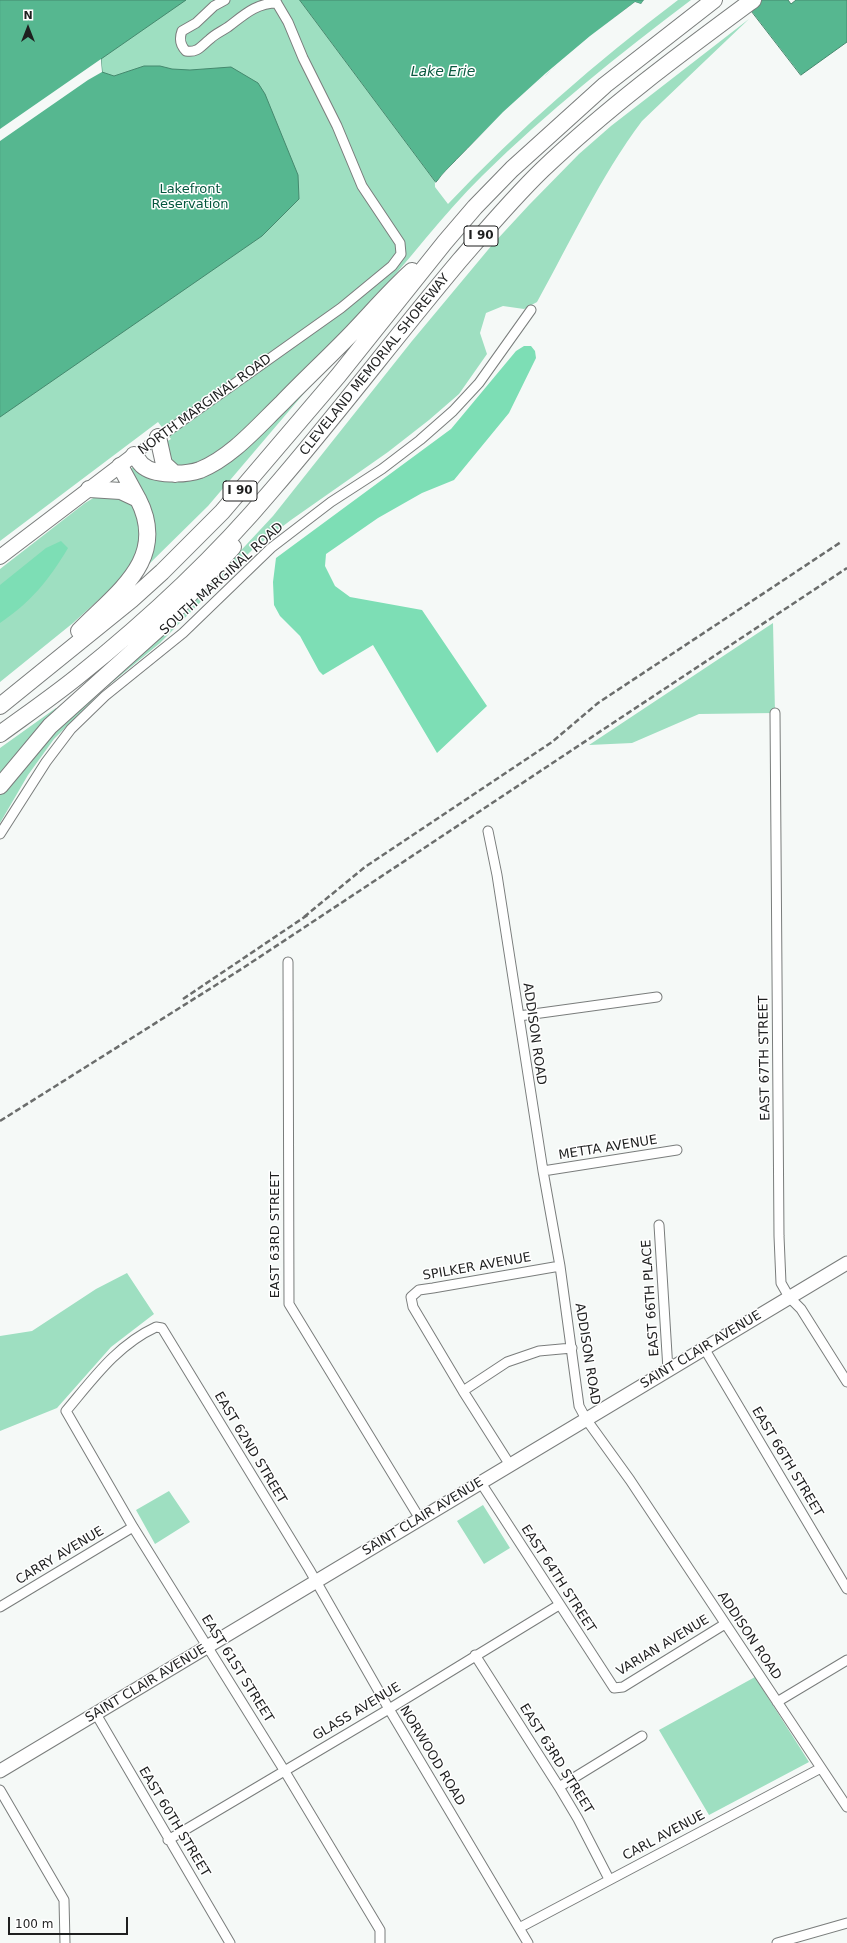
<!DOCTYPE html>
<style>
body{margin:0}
#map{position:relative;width:847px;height:1943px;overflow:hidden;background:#f5f9f7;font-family:"DejaVu Sans",sans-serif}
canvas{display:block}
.north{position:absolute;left:8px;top:8px;width:40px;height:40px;-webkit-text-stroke:3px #fff;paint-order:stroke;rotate:0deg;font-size:11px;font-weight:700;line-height:16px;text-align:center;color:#1e1f1f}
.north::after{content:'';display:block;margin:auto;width:14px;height:18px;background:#1e1f1f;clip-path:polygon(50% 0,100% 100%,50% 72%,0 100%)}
.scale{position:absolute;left:8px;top:1917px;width:120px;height:18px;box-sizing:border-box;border:2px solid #1e1f1f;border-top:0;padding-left:5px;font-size:12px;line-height:14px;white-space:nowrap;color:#1e1f1f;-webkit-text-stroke:3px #fff;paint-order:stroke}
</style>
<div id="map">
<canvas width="847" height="1943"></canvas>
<div class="north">N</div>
<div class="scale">100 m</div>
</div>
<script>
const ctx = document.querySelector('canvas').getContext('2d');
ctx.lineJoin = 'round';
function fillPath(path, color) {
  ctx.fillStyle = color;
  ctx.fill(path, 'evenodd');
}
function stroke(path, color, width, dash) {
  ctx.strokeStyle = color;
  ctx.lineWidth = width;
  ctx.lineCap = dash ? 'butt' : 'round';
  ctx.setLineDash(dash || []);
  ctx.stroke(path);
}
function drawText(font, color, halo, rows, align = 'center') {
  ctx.font = font + ' "DejaVu Sans",sans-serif';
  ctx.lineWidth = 3;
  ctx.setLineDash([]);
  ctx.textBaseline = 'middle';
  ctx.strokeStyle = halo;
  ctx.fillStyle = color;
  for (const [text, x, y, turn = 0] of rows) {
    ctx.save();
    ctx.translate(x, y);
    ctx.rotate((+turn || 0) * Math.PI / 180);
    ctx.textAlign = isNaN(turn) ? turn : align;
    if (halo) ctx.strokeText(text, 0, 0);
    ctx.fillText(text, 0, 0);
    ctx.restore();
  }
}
fillPath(new Path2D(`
 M147,0H320L434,151L435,187L448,204C519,129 596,62 678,0H691C618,55 547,112 482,176C442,215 409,261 371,302C346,330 319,356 293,382C258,417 229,452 181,469L170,464L166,442L171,439L158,422L0,541V102Z
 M749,19L642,121C600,177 571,241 537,302L524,309L503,306L486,313L480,333L487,354L459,394L429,420L388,452L291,520L254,548L160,643L103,690L54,739L28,775L0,823V793L41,745L171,624L219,574L273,516L412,341L492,245L529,205L579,154L611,126Z
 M317,378L208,506L143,570L152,545L128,471L133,467L204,473Z
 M100,494L127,497L139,512L140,550L127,574L73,623L0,682V569L85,503Z
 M773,623L775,713L699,714L632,743L589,745Z
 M56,708L60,711L0,780V748Z
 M127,1273L154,1314L111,1347L57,1408L0,1431V1336L32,1331L96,1289Z
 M169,1491L190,1522L155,1544L136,1510Z
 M483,1505L510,1548L484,1564L457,1521Z
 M755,1677L809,1762L709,1815L659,1730Z`), '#9edfc1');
fillPath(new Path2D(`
 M524,346H531L535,351L536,358L509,413L454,480L422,493L378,518L326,554L325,566L335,586L350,597L422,610L487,706L437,753L373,645L323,675L319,671L300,636L280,616L274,605L273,582L276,558L451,429L516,351Z
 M61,541L68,548C49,580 31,602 0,623V585L46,548Z`), '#7ddeb5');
const water = new Path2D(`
 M0,0H186L101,59L102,72L114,76L144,66H160L172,69L190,70L231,67L258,83L265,94L298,175L299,199L262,236L0,417Z
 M300,0H644L641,4L635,2C580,44 527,88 478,138C464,152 449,166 436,182Z
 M743,0H788L791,4L796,0H847V42L801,75Z`);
fillPath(water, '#56b790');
stroke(water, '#45896e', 1);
fillPath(new Path2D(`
 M644,0L646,1L642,6L636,4L592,37L547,74L504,114L436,184L442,175L503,112L546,73L590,36L635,2L641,4Z
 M101,59L102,72L88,80L0,141V129Z`), '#f5f9f7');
const minor = new Path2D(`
 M225,0L214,6L196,23L182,31C179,39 180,45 186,51C198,53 201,46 210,39C215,34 222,31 228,27C244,15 256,3 277,3
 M134,455L341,308L392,266L401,254L400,243L362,186L337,126L303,58L288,22L275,0
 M775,713L779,1236L781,1283L789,1297L801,1309L847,1382
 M488,831L497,875L543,1171L560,1266L579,1406L586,1419L630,1480L847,1807
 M0,834L46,762L71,729L105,696L183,633L271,548L331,502L382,469L420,440L453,411L479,383L531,310
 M288,962L289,1304L420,1519
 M519,1016L657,997
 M543,1171L677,1150
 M659,1225L668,1370
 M704,1348L847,1589
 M463,1391L507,1362L539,1351L572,1348
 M510,1465L463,1391L413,1307L411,1297L419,1290L433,1288L560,1266
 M481,1483L614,1688L623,1687L725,1624
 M0,1607L133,1527
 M475,1655L559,1787L578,1819L609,1879
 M777,1702L847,1660
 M96,1714L230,1943
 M559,1787L642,1736
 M0,1790L64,1900L65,1943
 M168,1840L389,1709L559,1605
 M519,1928L821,1768
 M380,1943V1930L284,1770L133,1527L66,1411C93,1379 117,1345 156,1327L162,1328L309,1569L389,1709L528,1943
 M777,1943L847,1923`);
const secondary = new Path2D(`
 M0,1771L847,1263`);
const primary = new Path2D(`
 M0,557L134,455`);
const motorway = new Path2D(`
 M158,437L164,464L175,474
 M134,455C137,458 139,462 142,465C154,476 186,475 200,470C232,457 258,426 282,403C305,379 330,356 353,332C373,311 391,290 412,271
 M120,466L138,499
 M79,631C117,592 169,559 138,499L121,491L89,489
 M0,706L131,600L162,572L222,512L338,376L445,242L475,207L512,169L605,85L714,0
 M0,734C26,715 52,697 77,677C147,621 214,559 272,490C337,415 396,336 460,260C487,229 513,198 542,170C608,107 680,54 753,0
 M0,786L50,726L158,629L233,547`);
stroke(minor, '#7a7d7c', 11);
stroke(secondary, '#7a7d7c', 15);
stroke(primary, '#7a7d7c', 16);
stroke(motorway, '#7a7d7c', 18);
stroke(minor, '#fff', 9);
stroke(secondary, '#fff', 13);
stroke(primary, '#fff', 14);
stroke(motorway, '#fff', 16);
stroke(new Path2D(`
 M304,917L365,867L552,742L598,703L841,542
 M183,999L309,914
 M0,1121L243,968L847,568`), '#6b6d6c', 2.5, [6, 3]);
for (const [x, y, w] of [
 [481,236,34],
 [240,491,34]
]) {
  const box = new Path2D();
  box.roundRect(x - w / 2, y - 10, w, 20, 3);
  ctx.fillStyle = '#fff';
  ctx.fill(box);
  stroke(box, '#1e1f1f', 1);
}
drawText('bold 12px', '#1e1f1f', null, [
 ["I 90",481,236],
 ["I 90",240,491]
]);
drawText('13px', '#04573e', '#fff', [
 ["Lakefront",190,190],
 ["Reservation",190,205]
]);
drawText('13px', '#1e1f1f', '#fff', [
 ["CLEVELAND MEMORIAL SHOREWAY",375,365,-51],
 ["NORTH MARGINAL ROAD",205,405,-36],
 ["SOUTH MARGINAL ROAD",222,579,-42],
 ["ADDISON ROAD",534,1034,82],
 ["EAST 67TH STREET",765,1058,-91],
 ["METTA AVENUE",608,1148,-9],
 ["EAST 63RD STREET",276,1235,-90],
 ["SPILKER AVENUE",477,1267,-10],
 ["EAST 66TH PLACE",651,1298,-94],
 ["SAINT CLAIR AVENUE",701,1350,-31],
 ["ADDISON ROAD",587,1354,81],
 ["EAST 62ND STREET",250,1448,59],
 ["EAST 66TH STREET",787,1462,59],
 ["SAINT CLAIR AVENUE",423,1517,-31],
 ["CARRY AVENUE",60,1556,-31],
 ["EAST 64TH STREET",558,1579,57],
 ["ADDISON ROAD",749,1636,56],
 ["VARIAN AVENUE",663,1646,-31],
 ["EAST 61ST STREET",237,1669,58],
 ["SAINT CLAIR AVENUE",146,1684,-31],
 ["GLASS AVENUE",357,1712,-31],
 ["NORWOOD ROAD",432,1756,59],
 ["EAST 63RD STREET",556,1759,58],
 ["EAST 60TH STREET",174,1822,59],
 ["CARL AVENUE",664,1836,-28]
]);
drawText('italic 14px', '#0b5a41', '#fff', [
 ["Lake Erie",443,72]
]);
</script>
